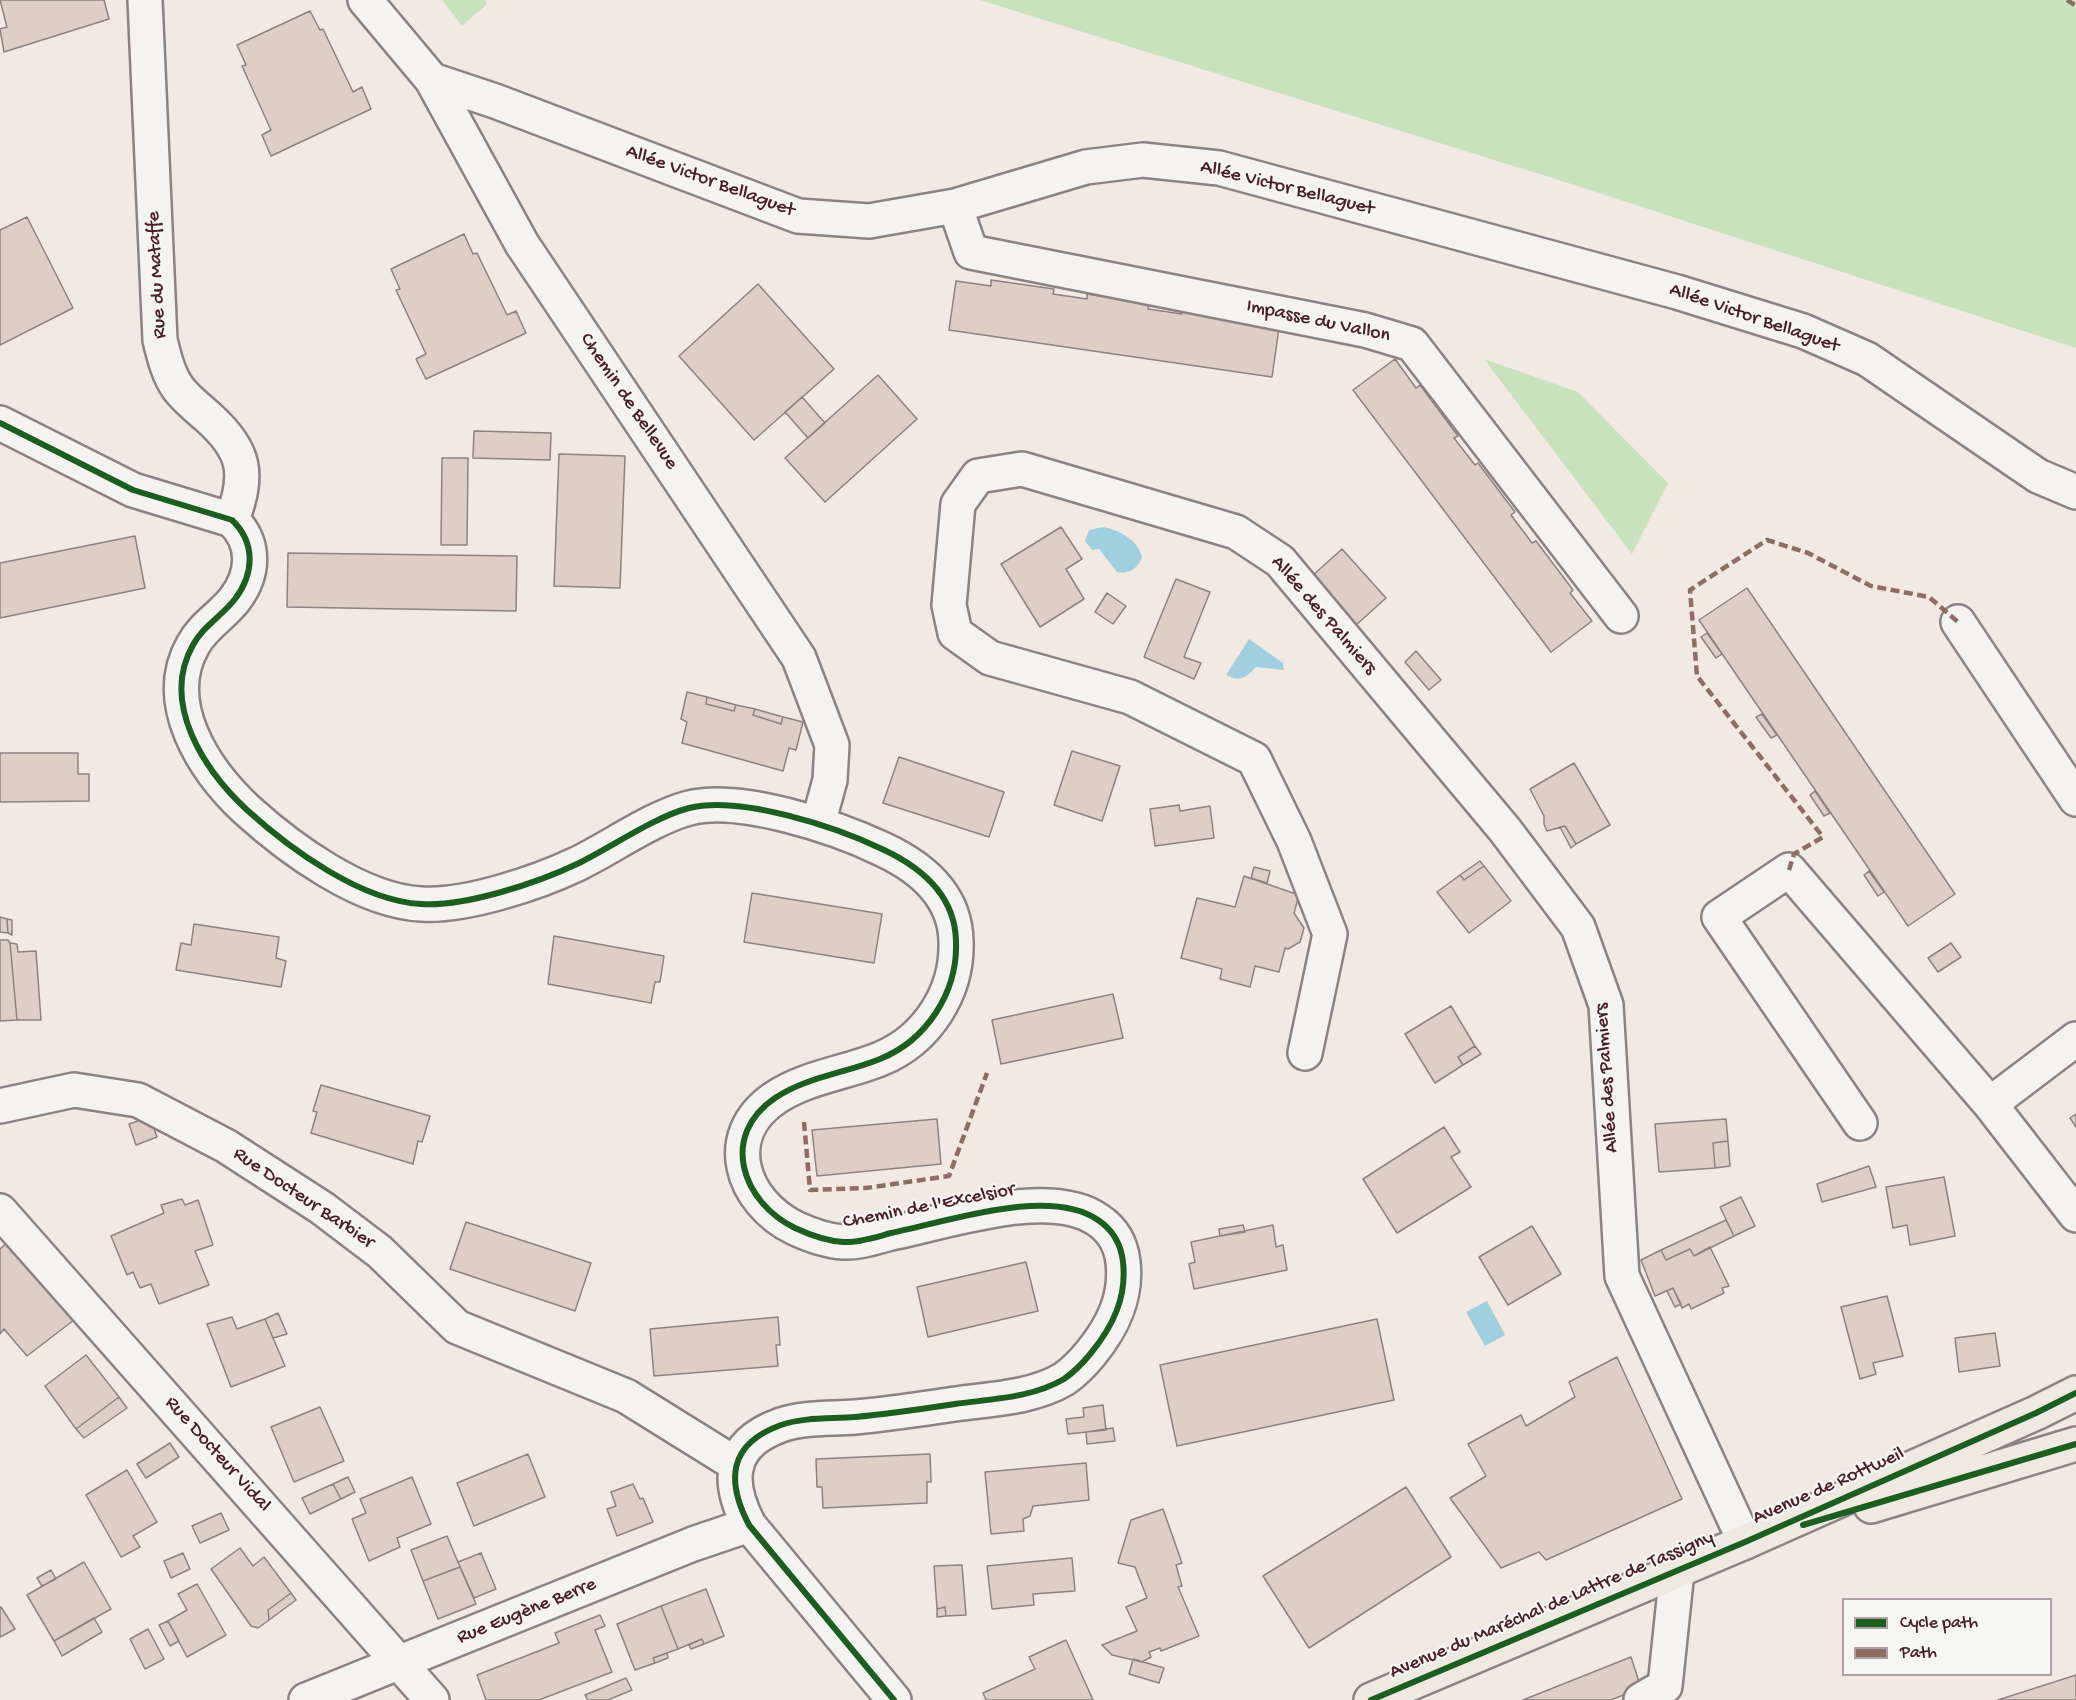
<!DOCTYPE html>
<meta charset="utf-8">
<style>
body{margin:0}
#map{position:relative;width:2076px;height:1700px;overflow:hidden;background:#f1e9e2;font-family:"Gochi Hand",sans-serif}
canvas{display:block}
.legend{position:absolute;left:1842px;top:1598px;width:210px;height:78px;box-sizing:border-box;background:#f6f6f2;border:2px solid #b1a0a2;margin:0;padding:8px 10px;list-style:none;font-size:18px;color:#4a1f2b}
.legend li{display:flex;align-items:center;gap:12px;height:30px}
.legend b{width:30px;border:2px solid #b1a0a2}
</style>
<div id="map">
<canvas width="2076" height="1700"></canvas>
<ul class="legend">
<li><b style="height:8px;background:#1b5e20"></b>Cycle path</li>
<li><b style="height:8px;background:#8d6e63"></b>Path</li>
</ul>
</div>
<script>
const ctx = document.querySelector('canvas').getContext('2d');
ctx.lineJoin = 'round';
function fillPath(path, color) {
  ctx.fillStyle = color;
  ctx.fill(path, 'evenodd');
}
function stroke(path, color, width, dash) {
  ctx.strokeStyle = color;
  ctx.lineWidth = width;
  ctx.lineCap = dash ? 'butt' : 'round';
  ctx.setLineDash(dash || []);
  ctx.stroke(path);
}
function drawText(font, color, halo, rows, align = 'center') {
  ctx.font = font + ' "Gochi Hand",sans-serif';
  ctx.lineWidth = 4.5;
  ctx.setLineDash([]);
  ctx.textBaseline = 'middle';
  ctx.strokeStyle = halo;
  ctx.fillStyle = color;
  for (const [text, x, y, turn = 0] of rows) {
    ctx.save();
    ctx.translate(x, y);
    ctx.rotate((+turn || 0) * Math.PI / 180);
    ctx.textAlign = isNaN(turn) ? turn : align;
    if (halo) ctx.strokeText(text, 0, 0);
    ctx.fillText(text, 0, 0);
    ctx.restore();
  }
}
fillPath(new Path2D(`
 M442,0H485L487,4L462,26Z
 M980,0H2076V348L1565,182Z
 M1484,359L1578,392L1668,483L1632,554Z`), '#c8e2be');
fillPath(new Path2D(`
 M1103,527C1119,530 1138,540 1142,557C1139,568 1128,575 1117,572L1099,549L1092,550L1085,541L1089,530Z
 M1249,639L1283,663L1284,670L1256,667C1246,678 1240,682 1226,675Z
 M1487,1301L1505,1335L1485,1346L1466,1312Z`), '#a0cfe0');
const building = new Path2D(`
 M0,0H104L109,19L4,52L0,29L7,27Z
 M310,11L320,30L323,29L353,92L362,87L371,109L271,156L262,135L271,130L242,66L246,65L237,45Z
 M27,217L73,308L0,345V230Z
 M464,234L473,254L477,253L507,315L516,311L526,333L426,379L416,359L426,354L396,290L400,289L391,269Z
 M991,280L1054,289L1053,294L1087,299V294L1149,303L1148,309L1182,314L1183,309L1279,328L1272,377L949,330L956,281L991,286Z
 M758,284L834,369L754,440L679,356Z
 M1395,359L1416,388L1420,385L1458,436L1454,438L1475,465L1478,463L1515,512L1511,515L1532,543L1536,541L1573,590L1570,593L1592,621L1551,652L1353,390Z
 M878,375L917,419L825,502L785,458Z
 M802,397L825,423L808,438L785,412Z
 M474,431L551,433L550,460L473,458Z
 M559,454L625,456L620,588L554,586Z
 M442,458H468L467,545H441Z
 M1061,527L1082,559L1066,569L1084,599L1040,627L1001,564Z
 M135,536L145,588L0,618V563Z
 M1342,549L1386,598L1355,626L1311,577Z
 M288,553L517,556L516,611L287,607Z
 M1176,579L1210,592L1184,657L1201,663L1194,679L1144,657Z
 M1747,588L1955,894L1908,926L1699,620Z
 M1107,593L1126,606L1113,624L1095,612Z
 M1707,633L1722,654L1716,658L1701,637Z
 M1416,651L1441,680L1429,690L1405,662Z
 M687,692L707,697L706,704L734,711L736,705L755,709L753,715L781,724L783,717L803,722L796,750L789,748L783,771L682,743L687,722L681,719Z
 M707,697L736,705L734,711L706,704Z
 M755,709L783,717L781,724L753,715Z
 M1762,714L1777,735L1771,738L1756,717Z
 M1072,751L1120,766L1102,821L1054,805Z
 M0,753H78V774H89V801L0,802Z
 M899,757L1004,792L989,837L883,803Z
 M1574,763L1610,825L1576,844L1565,826L1547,831L1544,824V816L1530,789Z
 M1815,791L1830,813L1824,816L1810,795Z
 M1179,805L1180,811L1210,806L1214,838L1155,846L1150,809Z
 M1565,826L1576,844L1571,848L1560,827Z
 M1480,861L1484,866L1464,880L1460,875Z
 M1484,866L1511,901L1469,933L1437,892L1460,875L1464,880Z
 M1254,867L1270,871L1267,883L1251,878Z
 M1869,871L1884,892L1878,896L1864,875Z
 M1244,876L1299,895L1294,913L1304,928L1300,942L1288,949L1285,948L1279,972L1255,966L1250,987L1220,979L1222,969L1181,958L1197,898L1235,907Z
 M752,893L882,914L874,963L744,942Z
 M0,917L7,919L8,933L0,932Z
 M7,919L12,920V935L8,933Z
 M194,924L279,937L276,958L286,961L281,987L176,970L181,943L191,945Z
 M554,936L664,956L660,982H655L651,1003L548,984Z
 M0,940H8L10,943L17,1020L0,1021Z
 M10,943L17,944L18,952L36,951L41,1020H17Z
 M1951,943L1961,957L1938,972L1928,958Z
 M1113,994L1123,1038L1001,1064L992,1020Z
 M1451,1006L1475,1046L1458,1057L1463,1065L1435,1083L1405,1034Z
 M1475,1046L1481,1054L1463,1065L1458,1057Z
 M321,1085L430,1116L422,1142L418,1141L413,1164L311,1133L317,1112L313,1111Z
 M2076,1114V1127L2070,1118Z
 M150,1117L157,1137L136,1145L129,1124Z
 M937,1119L941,1164L817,1176L812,1130Z
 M1726,1119L1728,1141L1713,1143L1715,1168L1659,1172L1655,1124Z
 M1444,1127L1460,1152L1451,1157L1471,1187L1397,1233L1363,1179Z
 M1728,1141L1730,1166L1715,1168L1713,1143Z
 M1869,1166L1876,1187L1822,1202L1817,1184Z
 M1944,1177L1955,1236L1910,1245L1907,1225L1893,1228L1886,1187Z
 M1741,1197L1755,1226L1734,1236L1720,1207Z
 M182,1199L185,1205L198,1200L213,1245L195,1251L209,1285L159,1304L151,1284L140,1288L133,1272L127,1275L111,1236L164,1213L161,1205Z
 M1726,1220L1734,1236L1694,1256L1690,1249L1666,1260L1661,1250Z
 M466,1222L591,1263L575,1311L450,1269Z
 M1243,1225L1245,1232L1220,1236L1219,1229Z
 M1273,1225L1276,1247L1283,1245L1287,1270L1194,1289L1189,1264L1195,1262L1191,1242Z
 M1532,1226L1561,1274L1508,1305L1479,1257Z
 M8,1242L74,1320L27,1356L4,1329L0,1334V1249Z
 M1710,1247L1729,1286L1722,1288L1724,1293L1691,1309L1689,1304L1682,1308L1673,1288L1655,1296L1641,1260L1661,1250L1666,1260L1690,1249L1694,1256Z
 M1026,1262L1038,1311L928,1337L917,1287Z
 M1673,1288L1681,1304L1675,1307L1667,1291Z
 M1887,1296L1903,1356L1873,1363L1876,1374L1860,1379L1841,1307Z
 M278,1313L287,1334L273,1338L265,1319Z
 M232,1317L237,1329L265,1319L285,1366L231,1387L207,1324Z
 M778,1317L780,1345H776L778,1366L654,1376L650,1329Z
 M1377,1319L1394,1400L1177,1446L1160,1365Z
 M1995,1333L2000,1366L1959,1372L1955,1338Z
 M86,1355L119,1397L76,1429L45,1386Z
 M1617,1357L1682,1499L1546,1560L1539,1552L1501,1568L1450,1498L1486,1476L1468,1444L1521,1415L1526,1426L1575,1397L1569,1382Z
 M119,1397L127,1408L84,1438L76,1429Z
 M1103,1405L1106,1430L1068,1434L1066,1419L1084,1417L1083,1408Z
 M320,1407L344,1461L294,1482L271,1427Z
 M1113,1428L1115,1441L1087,1444L1086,1432Z
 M170,1443L179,1457L146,1478L137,1464Z
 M528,1454L545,1497L474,1526L457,1483Z
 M930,1454L931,1482H927V1503L823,1508L822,1487H817L816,1459Z
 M1086,1463L1089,1500L1033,1506L1030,1516L1023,1519L1024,1531L991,1534L985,1472Z
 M127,1470L157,1522L133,1536L140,1547L121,1557L86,1495Z
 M348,1477L355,1492L341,1499L333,1484Z
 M412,1477L431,1524L397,1538L400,1547L369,1561L352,1519L366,1513L360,1499Z
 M333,1484L341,1499L310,1514L302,1498Z
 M633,1484L640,1499L643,1498L653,1522L617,1536L607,1509L616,1506L611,1492Z
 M1406,1487L1451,1557L1309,1648L1263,1576Z
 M1163,1509L1182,1563L1176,1565L1182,1586L1178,1587L1199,1636L1161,1651L1160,1648L1149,1652L1151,1657L1142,1662L1112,1655L1102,1645L1137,1631L1126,1607L1147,1598L1135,1567L1118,1563L1131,1520Z
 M221,1513L229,1530L200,1543L192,1526Z
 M447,1536L460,1567L423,1581L411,1550Z
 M240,1548L253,1566L264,1557L291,1593L268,1610L269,1620L258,1628L251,1626L211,1569Z
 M183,1553L190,1569L171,1578L164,1561Z
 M481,1553L496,1589L474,1598L458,1562Z
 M1072,1558L1075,1591L1033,1594L1034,1605L992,1609L987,1566Z
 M84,1562L111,1609L54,1641L27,1595Z
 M962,1565L966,1615L946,1616L945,1607L937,1609L934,1566Z
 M460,1567L476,1604L438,1619L423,1581Z
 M51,1570L56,1579L42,1586L37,1578Z
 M197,1584L226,1635L187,1657L168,1621L187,1610L178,1594Z
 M706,1589L724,1636L704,1644L702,1639L678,1649L661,1606Z
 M291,1593L296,1600L269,1620L268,1610Z
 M661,1606L678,1649L653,1658L655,1663L635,1670L617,1624Z
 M1,1607L15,1629L0,1637V1608Z
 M945,1607L946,1616L937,1617V1609Z
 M600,1615L605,1626L595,1630L612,1672L539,1700H486L477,1675L559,1643L555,1633Z
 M94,1618L102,1632L62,1656L54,1641Z
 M168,1621L179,1641L170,1646L159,1625Z
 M148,1629L164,1659L145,1669L130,1639Z
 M702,1639L704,1644L691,1649L689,1645Z
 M1066,1640L1093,1700H986L983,1693L1035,1669L1029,1657Z
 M667,1653L668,1658L655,1663L653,1658Z
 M1631,1657L1641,1688L1611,1700H1523Z
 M1133,1659L1164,1668L1159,1683L1129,1674Z
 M2076,1675V1700H1998Z
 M626,1678L632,1690L608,1700H588L585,1695Z`);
fillPath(building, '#decfc6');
stroke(building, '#8d8281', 1.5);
const minor = new Path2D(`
 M145,0L160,340C164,356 168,374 178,388C186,399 198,408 208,417C246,451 249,474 232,520
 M365,0L432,80L522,244L799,658L832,745L830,780L818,824
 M432,80L495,101L798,216L869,221L955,206L1086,167L1143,160L1219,168L1677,292L1803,331L1867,359L2038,476L2076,492
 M955,206L971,252L1365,330L1412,344L1621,616
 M0,423L133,490L232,520C256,543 254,574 235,599C222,616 203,626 193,645C160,703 204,770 247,810C290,849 361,901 421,904C465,907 537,883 577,864C612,847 652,818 689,808C740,795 836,827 882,849C921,867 955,895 956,941C958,992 927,1040 880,1059C846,1073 806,1077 775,1098C719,1136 742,1202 795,1228C808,1234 827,1241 843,1242C858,1243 876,1237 891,1233C947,1222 1049,1186 1098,1220C1113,1230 1121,1244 1123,1262C1127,1297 1113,1326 1091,1353C1083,1363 1074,1372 1064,1379C1032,1398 991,1399 955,1404C922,1409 889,1414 855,1417C832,1419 804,1417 781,1425C728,1444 726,1481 749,1525L894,1700
 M1958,622L2076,799
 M1305,1053L1330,934L1294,841L1254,759L1130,697L990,658L955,633L949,605L958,504L978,476L1022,469L1236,532L1280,561L1505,830L1578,927L1606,1005L1622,1276L1745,1542
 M1990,1104L2076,1039
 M0,1106L74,1090L138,1100L226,1146L322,1208L380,1252L457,1327L626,1396L737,1465
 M1860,1123L1719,917L1789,870L1990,1104L2076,1215
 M0,1211L432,1700
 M306,1700L693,1544L749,1525
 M1641,1700L1665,1686L1677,1571`);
const major = new Path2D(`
 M1871,1506L2076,1444
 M1371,1700L1745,1542L2036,1413L2076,1393`);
stroke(minor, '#8d8281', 38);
stroke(major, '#8d8281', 38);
stroke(minor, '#f4f3f0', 33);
stroke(major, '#eee9e1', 33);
stroke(new Path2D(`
 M2067,0L2076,6
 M1789,870L1794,854L1823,837L1697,676L1690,590L1767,540L1808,553L1871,586L1929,597L1958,622
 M804,1122L810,1190L866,1188L949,1176L987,1073`), '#8d6e63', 4.5, [9, 4.5]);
stroke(new Path2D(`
 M0,423L133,490L232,520C256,543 254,574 235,599C222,616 203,626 193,645C160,703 204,770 247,810C290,849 361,901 421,904C465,907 537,883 577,864C612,847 652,818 689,808C740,795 836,827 882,849C921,867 955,895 956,941C958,992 927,1040 880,1059C846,1073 806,1077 775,1098C719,1136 742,1202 795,1228C808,1234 827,1241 843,1242C858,1243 876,1237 891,1233C947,1222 1049,1186 1098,1220C1113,1230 1121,1244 1123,1262C1127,1297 1113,1326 1091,1353C1083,1363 1074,1372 1064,1379C1032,1398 991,1399 955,1404C922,1409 889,1414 855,1417C832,1419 804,1417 781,1425C728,1444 726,1481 749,1525L894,1700
 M1803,1525L2076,1444
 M1371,1700L1745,1542L2036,1413L2076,1393`), '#1b5e20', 6);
drawText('20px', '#4a1f2b', '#f6f6f2', [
 ["Allée Victor Bellaguet",710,182,20],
 ["Allée Victor Bellaguet",1287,189,14],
 ["Rue du Mataffe",158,275,-93],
 ["Allée Victor Bellaguet",1754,319,19],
 ["Impasse du Vallon",1318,322,12],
 ["Chemin de Bellevue",628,402,56],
 ["Allée des Palmiers",1323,616,49],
 ["Allée des Palmiers",1608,1078,-94],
 ["Rue Docteur Barbier",303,1199,34],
 ["Chemin de l'Excelsior",929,1207,-11],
 ["Rue Docteur Vidal",217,1455,48],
 ["Avenue de Rottweil",1829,1487,-24],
 ["Avenue du Maréchal de Lattre de Tassigny",1552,1606,-23],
 ["Rue Eugène Berre",527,1612,-22]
]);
</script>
